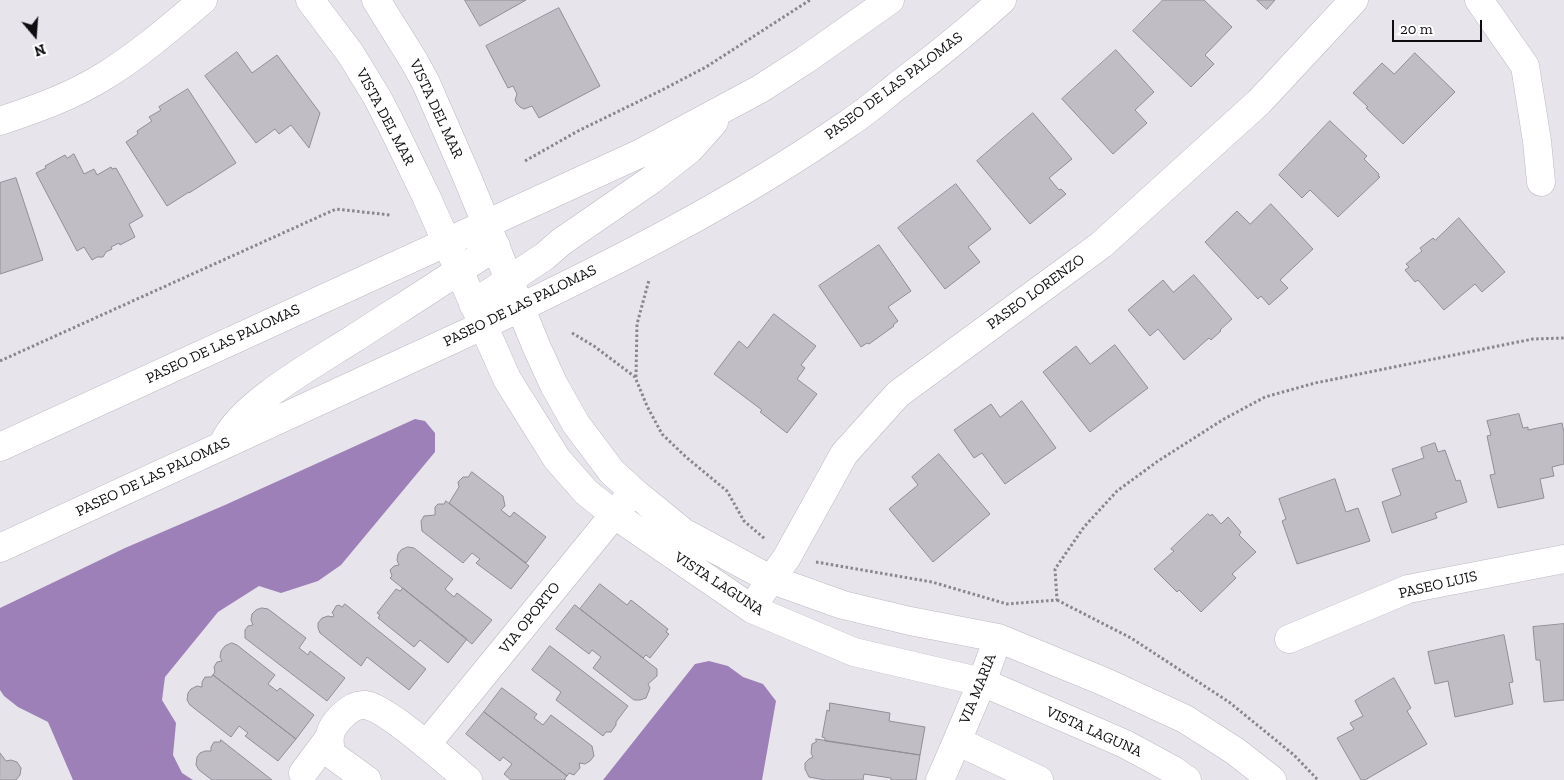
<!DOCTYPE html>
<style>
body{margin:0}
#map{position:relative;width:1564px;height:780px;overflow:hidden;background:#e8e4ec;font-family:"Zilla Slab",serif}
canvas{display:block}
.north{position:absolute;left:10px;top:10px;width:50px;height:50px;-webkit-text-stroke:4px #fff;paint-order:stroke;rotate:162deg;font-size:14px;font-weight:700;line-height:20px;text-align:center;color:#0f0d10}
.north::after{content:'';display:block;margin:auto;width:18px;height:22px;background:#0f0d10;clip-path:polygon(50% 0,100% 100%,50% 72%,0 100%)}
.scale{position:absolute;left:1392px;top:20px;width:90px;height:22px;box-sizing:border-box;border:2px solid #0f0d10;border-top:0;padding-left:6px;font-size:15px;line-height:18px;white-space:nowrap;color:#0f0d10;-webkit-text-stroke:4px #fff;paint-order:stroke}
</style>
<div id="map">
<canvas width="1564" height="780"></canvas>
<div class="north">N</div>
<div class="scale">20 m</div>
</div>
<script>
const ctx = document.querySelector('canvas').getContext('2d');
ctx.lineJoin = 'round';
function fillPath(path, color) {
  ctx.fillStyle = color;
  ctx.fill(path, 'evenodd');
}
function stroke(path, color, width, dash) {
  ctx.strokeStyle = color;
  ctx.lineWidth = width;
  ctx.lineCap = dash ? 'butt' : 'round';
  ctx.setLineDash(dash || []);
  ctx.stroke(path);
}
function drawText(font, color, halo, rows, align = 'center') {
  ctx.font = font + ' "Zilla Slab",serif';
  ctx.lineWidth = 4.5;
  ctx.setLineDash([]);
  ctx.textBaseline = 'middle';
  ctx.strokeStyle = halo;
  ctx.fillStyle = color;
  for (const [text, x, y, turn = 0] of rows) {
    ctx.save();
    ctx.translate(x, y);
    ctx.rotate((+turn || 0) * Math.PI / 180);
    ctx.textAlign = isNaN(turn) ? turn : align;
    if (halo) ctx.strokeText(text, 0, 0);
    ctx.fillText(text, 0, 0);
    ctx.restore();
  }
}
fillPath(new Path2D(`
 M415,419L425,421L435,433V452L341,565L318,581L281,593L259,586L218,612L165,677L162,700L176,723L173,755L182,773L193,780H73L48,722L18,707L4,696L0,690V608L125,548L225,505Z
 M709,661L728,666L743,677L763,684L776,701L762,780H603L695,664Z`), '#9d80b7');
const building = new Path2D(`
 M465,0H526L480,26Z
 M1163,0H1204L1232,27L1205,55L1214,64L1191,87L1133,31Z
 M1257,0H1275L1267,9Z
 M559,8L600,86L539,118L532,106L524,109L520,107L517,104L515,100L517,94L513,86L508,88L486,46Z
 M1116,50L1154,92L1135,110L1147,123L1113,154L1062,99Z
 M237,52L252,73L277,55L320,113L309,148L291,125L279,134L275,129L256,143L205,76Z
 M1415,53L1455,92L1403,144L1366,108L1368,107L1353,93L1382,63L1394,74Z
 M188,89L236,163L189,193V192L167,206L126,142L138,134L137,131L152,121L149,117L161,110L159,107Z
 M1033,113L1072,159L1049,178L1059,190L1061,189L1066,194L1030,224L977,161Z
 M1330,121L1367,156L1364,159L1379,174L1378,176L1380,177L1338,217L1310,190L1302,198L1279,175Z
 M74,154L84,174L94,169L97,175L111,167L112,169L116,168L143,216L129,224L135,237L120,245L119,243L111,247L112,249L106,252L103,257H97L92,260L84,247L77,251L36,173L46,168L45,166L65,155L67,158Z
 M16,178L43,260L0,274V183Z
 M956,184L991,229L968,247L980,262L945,289L898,228Z
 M1271,204L1313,249L1280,280L1288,288L1269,305L1261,296L1258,299L1205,242L1237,211L1250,224Z
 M1459,218L1505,272L1482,292L1475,284L1444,310L1418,280L1415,282L1405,270L1409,267L1406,264L1422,251L1420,248L1433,238L1435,240Z
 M879,245L911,291L888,307L898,321L893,325L894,326L869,344L867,343L861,347L819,286Z
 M1194,275L1232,319L1220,330L1221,331L1211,340L1209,338L1184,360L1158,329L1150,336L1128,310L1163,280L1173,292Z
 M774,314L816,346L801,365L805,368L797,379L817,394L787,433L760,412L762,410L714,374L739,341L747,348Z
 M1115,345L1148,388L1090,432L1043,372L1076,346L1090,364Z
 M1022,401L1056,448L1005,484L982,453L974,458L954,430L991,404L1000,417Z
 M1519,414L1523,428L1528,427V430L1562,423L1564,432V464L1552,467L1554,476L1540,479L1544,498L1498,508L1490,475L1495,474L1487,436L1491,435L1487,421Z
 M1435,443L1438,452L1445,450L1456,481L1460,480L1467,502L1435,513L1437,518L1392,533L1382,502L1401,495L1392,469L1424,458L1421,448Z
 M939,454L990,514L933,562L889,509L918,485L912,477Z
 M472,472L503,496L505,506L501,510L510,517L514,512L546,537L526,563L449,503L459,487L458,482L463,477H468Z
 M1335,479L1346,512L1358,508L1370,541L1297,564L1282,521L1286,519L1279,499Z
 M446,501L529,566L511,589L476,563L480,559L472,553L463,563L422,531L421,521L424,516L435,515V507L438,504H444Z
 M1208,514L1211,516L1212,514L1221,524L1228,517L1241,532L1239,535L1256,552L1232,574L1236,578L1201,612L1179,590L1177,592L1154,569L1174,551L1171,549Z
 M408,547L414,548L453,579L445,589L454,597L457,593L492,620L472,644L390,578L392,576L390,570L394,566L399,565L397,560L398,554L401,550Z
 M600,584L627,605L631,600L668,629L666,632L669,634L650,658L646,655L643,658L580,609Z
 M403,588L467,639L448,663L420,640L414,647L378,618L380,615L377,613L396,589L400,591Z
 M345,604L426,669L409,690L367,657L361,666L320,633L318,628V623L322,618L328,616L333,617L334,615L332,613L336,606L339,605L342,607Z
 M575,605L657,669V676L648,684L650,688L646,698L640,700H634L593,668L601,657L592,650L589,654L556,629Z
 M262,608L268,609L306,638L299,648L308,655L310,651L345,678L327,701L245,638V630L248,626L253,625L251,620L252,614L256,610Z
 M1564,624V700L1544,702L1540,660H1536L1533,627Z
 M1504,635L1513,682L1509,683L1513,704L1455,717L1448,681L1435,684L1428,652Z
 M232,643L237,645L275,675L268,684L277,691L280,688L314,715L296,739L213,675L215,672L214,667L217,662L222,661L220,657L221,651L225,646Z
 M550,646L628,706L616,722V725L611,732H606L603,736L556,700L561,692L532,670Z
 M213,675L296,739L278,761L245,736L248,733L239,726L231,737L190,705L187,700L188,693L191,689L197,686L202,687V682L205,677H211Z
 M1394,678L1411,708L1407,711L1427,744L1365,780H1361L1337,738L1354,729L1350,723L1363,716L1355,701Z
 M502,688L537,714L534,718L543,725L551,715L592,746L594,756L590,761L585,764L579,763L580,768L574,775L569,773L567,776L484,712Z
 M830,703L890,713L889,721L925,727L920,755L825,741V738L822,737L827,710L829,711Z
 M484,712L567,776L565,778V780H511L504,774L512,764L503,757L500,761L466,734Z
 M816,739L920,755L916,780H891V778L864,774L863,780H825L809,777L805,769V763L809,759L813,757L811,753L812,744L816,742Z
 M221,740L272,780H212L199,770L196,765L197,757L200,753L205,751H211V747L214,742H220Z
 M0,753L6,761L11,760L17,762L21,768L20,775L16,780H0Z`);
fillPath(building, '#c0bdc4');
stroke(building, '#928e96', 1);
const minor = new Path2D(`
 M310,0L350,53L377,97L391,124L426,196L507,379L557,459L586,492L615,515L752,609L854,652L982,682L1125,744L1173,770L1187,780
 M376,0L414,61L426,83L467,177L537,348L554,385L576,424L612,472L633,491L683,532L770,579L843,605L910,621L998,638L1105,682L1185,719L1235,751L1272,780
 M1479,0L1525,66L1537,141L1541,182
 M0,121C36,109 73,96 106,75C140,54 172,26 203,0
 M473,304L545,256L561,242L651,180L690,149L714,122
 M224,442C242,403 316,363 353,339C401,308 449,278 496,246
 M0,447L639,154L760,89L805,60L890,0
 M0,548L482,326C608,266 734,203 849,123C866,112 881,99 897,86C933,59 968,31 1002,0
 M761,594L787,557L844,454L898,394L1101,245L1259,102L1354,0
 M1289,639L1408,589L1564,559
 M957,741L982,682L998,638
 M426,745L626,500
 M303,773L329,738
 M367,780L331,754C328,736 329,729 342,716C348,710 356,704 365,705C386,707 449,764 468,780
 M940,780L957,741L1039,780`);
stroke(minor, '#bdb9c1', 29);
stroke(new Path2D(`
 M525,161L578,131L662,90L706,67L810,0
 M572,333L594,346L635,377L647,406L662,434L686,457L727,491L744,521L765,539
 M0,361L336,209L390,215
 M636,377L637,324L649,280
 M816,562L932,582L1007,604L1057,600L1055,569L1084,527L1117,491L1158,461L1224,419L1265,397L1315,383L1533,339L1564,338
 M1057,600L1131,638L1229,702L1294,755L1318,780`), '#89868c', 3, [2.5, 2.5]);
stroke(minor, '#fff', 28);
drawText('15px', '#0f0d10', '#fff', [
 ["PASEO DE LAS PALOMAS",894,86,-37],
 ["VISTA DEL MAR",436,109,65],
 ["VISTA DEL MAR",385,117,62],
 ["PASEO LORENZO",1036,292,-36],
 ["PASEO DE LAS PALOMAS",520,306,-26],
 ["PASEO DE LAS PALOMAS",223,344,-25],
 ["PASEO DE LAS PALOMAS",153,477,-25],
 ["VISTA LAGUNA",719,584,33],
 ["PASEO LUIS",1438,585,-13],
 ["VIA OPORTO",530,618,-51],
 ["VIA MARIA",978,689,-68],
 ["VISTA LAGUNA",1094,732,24]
]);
</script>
